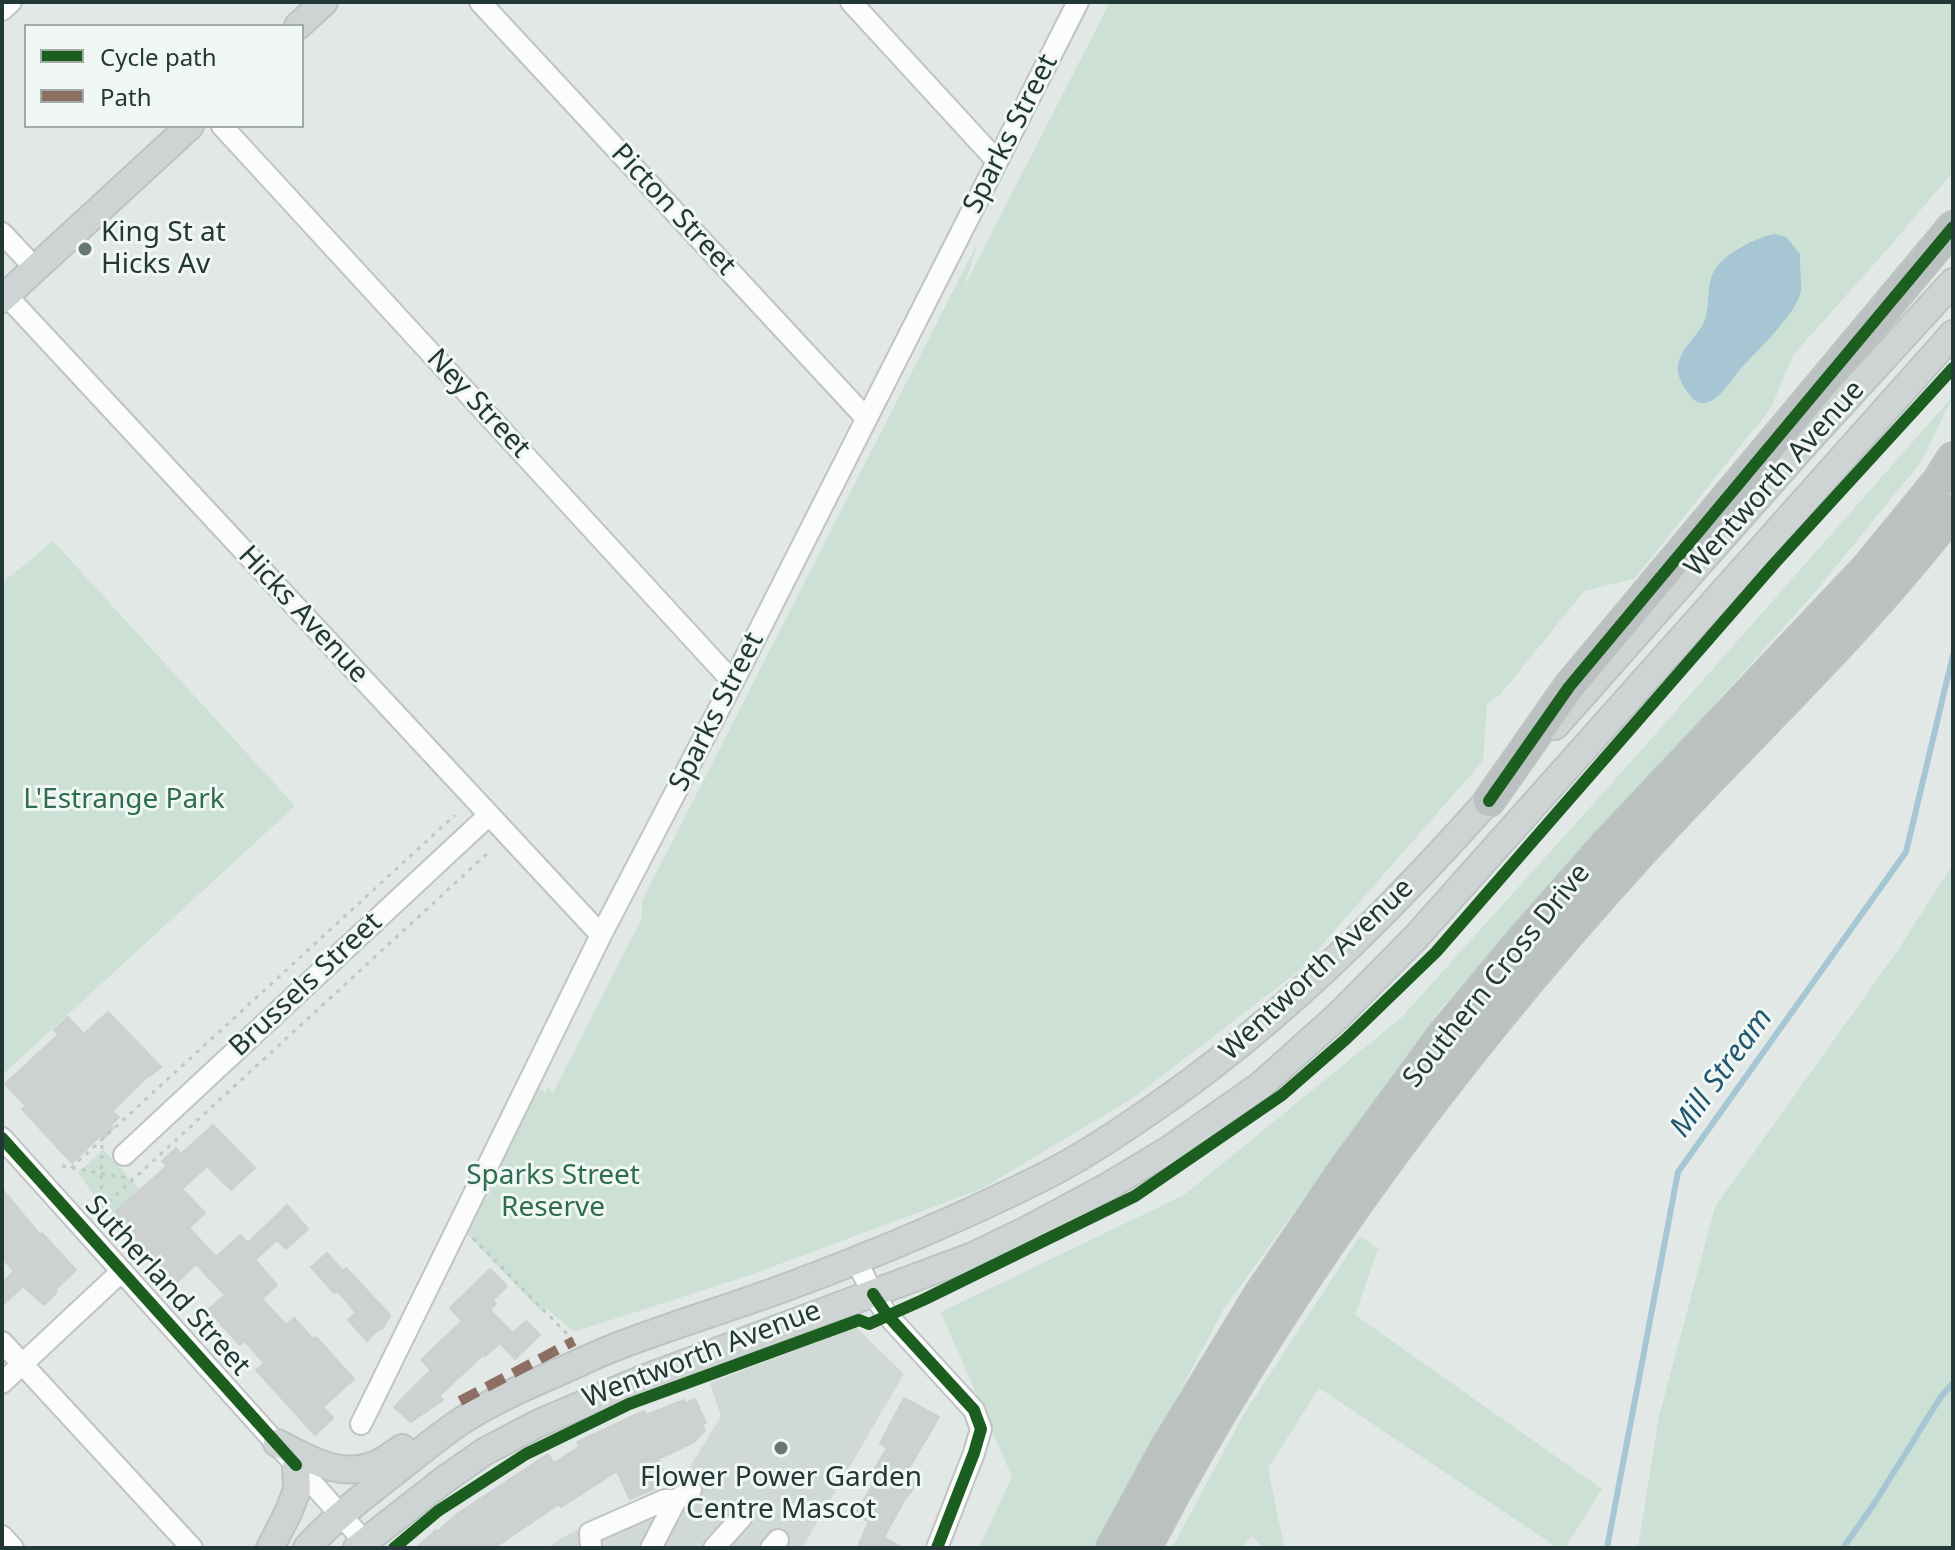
<!DOCTYPE html>
<style>
body{margin:0}
#map{position:relative;width:1955px;height:1550px;overflow:hidden;background:#e2e8e6;font-family:"Noto Sans",sans-serif}
canvas{display:block}
.frame{position:absolute;inset:0;border:4px solid #223836;pointer-events:none}
.legend{position:absolute;left:24px;top:24px;width:280px;height:104px;box-sizing:border-box;background:#f0f7f4;border:2px solid #9eaba8;margin:0;padding:10px 14px;list-style:none;font-size:24px;color:#223836}
.legend li{display:flex;align-items:center;gap:16px;height:40px}
.legend b{width:40px;border:2px solid #9eaba8}
</style>
<div id="map">
<canvas width="1955" height="1550"></canvas>
<div class="frame"></div>
<ul class="legend">
<li><b style="height:10px;background:#1b5e20"></b>Cycle path</li>
<li><b style="height:10px;background:#8d6e63"></b>Path</li>
</ul>
</div>
<script>
const ctx = document.querySelector('canvas').getContext('2d');
ctx.lineJoin = 'round';
function fillPath(path, color) {
  ctx.fillStyle = color;
  ctx.fill(path, 'evenodd');
}
function stroke(path, color, width, dash) {
  ctx.strokeStyle = color;
  ctx.lineWidth = width;
  ctx.lineCap = dash ? 'butt' : 'round';
  ctx.setLineDash(dash || []);
  ctx.stroke(path);
}
function drawText(font, color, halo, rows, align = 'center') {
  ctx.font = font + ' "Noto Sans",sans-serif';
  ctx.lineWidth = 6;
  ctx.setLineDash([]);
  ctx.textBaseline = 'middle';
  ctx.strokeStyle = halo;
  ctx.fillStyle = color;
  for (const [text, x, y, turn = 0] of rows) {
    ctx.save();
    ctx.translate(x, y);
    ctx.rotate((+turn || 0) * Math.PI / 180);
    ctx.textAlign = isNaN(turn) ? turn : align;
    if (halo) ctx.strokeText(text, 0, 0);
    ctx.fillText(text, 0, 0);
    ctx.restore();
  }
}
fillPath(new Path2D(`
 M856,1327L904,1374L802,1548H546L567,1535L665,1490L682,1480L721,1416L710,1383Z`), '#d0d9d6');
fillPath(new Path2D(`
 M1110,2H1953V172L1884,253L1793,355L1771,408L1634,579L1584,591L1501,694L1487,704L1483,761L1300,970L1136,1096L981,1189L753,1274L574,1332L545,1307L541,1311L463,1230L537,1086L545,1093L548,1087L553,1093L642,918V901L978,242L964,287Z
 M1953,396L1921,462L1810,598L1440,1010L1223,1310L1097,1548H979L1012,1477L941,1312L1184,1195L1402,1017L1637,755Z
 M53,541L295,806L2,1075V583Z
 M1953,864V1548H1638L1659,1416L1715,1207L1898,950Z
 M103,1149L139,1189L110,1217L78,1173Z
 M1360,1236L1378,1249L1355,1315L1602,1489L1565,1548H1558L1319,1388L1268,1468L1284,1546L1295,1548H1264L1251,1536L1243,1548H1172L1244,1414Z`), '#cce0d5');
fillPath(new Path2D(`
 M1775,234L1786,237L1800,254C1799,266 1802,278 1801,290C1798,312 1758,350 1742,367C1730,381 1708,421 1689,394C1683,387 1677,376 1678,366C1680,348 1700,335 1705,319C1710,304 1706,285 1714,271C1722,255 1758,236 1775,234Z`), '#a6c6d3');
stroke(new Path2D(`
 M1607,1548L1678,1172L1906,852L1953,655
 M1843,1548L1874,1504L1940,1398L1953,1383`), '#a6c6d3', 6);
const building = new Path2D(`
 M108,1012L161,1067L150,1076L149,1075L112,1111L119,1117L111,1125L113,1128L103,1139L100,1136L72,1163L22,1109L26,1106L5,1084L58,1035L54,1030L68,1017L84,1034Z
 M213,1125L255,1168L231,1190L207,1166L182,1189L205,1213L189,1228L216,1257L240,1235L248,1243L287,1205L308,1229L286,1249L277,1240L255,1260L277,1285L262,1299L286,1325L294,1318L314,1340L316,1337L354,1379L323,1407L333,1418L315,1435L256,1370L264,1363L245,1341L240,1345L208,1310L225,1295L196,1264L176,1283L150,1255L142,1250L134,1239L136,1234L115,1212L167,1166L162,1161L176,1148L181,1154Z
 M2,1189L40,1235L42,1233L76,1270L55,1290L57,1292L44,1305L23,1286L2,1306V1283L14,1271L2,1258Z
 M327,1253L343,1271L346,1268L390,1315L383,1328L375,1332L367,1341L348,1320L356,1313L338,1291L334,1293L311,1267Z
 M490,1269L507,1286L493,1300L496,1304L490,1310L513,1333L526,1321L540,1335L515,1359L500,1343L485,1356L483,1355L439,1396L443,1400L411,1422L394,1407L431,1370L421,1360L462,1321L450,1308Z
 M904,1398L939,1417L905,1475L917,1482L908,1496L907,1495L884,1537L903,1548H857L869,1522L855,1514L877,1478L871,1475L887,1448L880,1444Z
 M695,1399L706,1423L702,1424L705,1430L694,1442L658,1459L669,1483L630,1499L617,1471L561,1507L559,1504L494,1548H416L436,1530L437,1532L457,1514L548,1454L554,1463L579,1447L577,1442L644,1411L646,1415L684,1400L686,1403Z`);
fillPath(building, '#cdd1d0');
stroke(building, '#cbd1cf', 2);
const minor = new Path2D(`
 M480,2L866,418
 M851,2L997,161
 M2,10L11,2
 M222,126L733,682
 M2,233L35,268
 M6,295L601,935
 M2,1138L365,1542
 M124,1155L489,815
 M856,1260L873,1294L888,1316L974,1410L981,1429L974,1453L937,1548
 M2,1342L192,1548
 M2,1383L122,1271
 M361,1424L601,935L733,682L1078,2
 M2,1536L13,1548
 M591,1548L590,1533L665,1500H676
 M651,1548L676,1500L691,1490
 M714,1548L741,1518
 M771,1548L778,1540`);
const major = new Path2D(`
 M298,26L324,2
 M2,299L190,126
 M1555,726L1804,445L1953,282
 M277,1443C308,1458 339,1479 374,1465C384,1462 393,1454 402,1448
 M270,1548L288,1513L297,1490L296,1465
 M307,1548C331,1521 360,1499 388,1477C413,1458 437,1437 463,1420C489,1403 518,1390 547,1377C569,1368 590,1357 613,1348C669,1326 727,1309 784,1288C871,1256 959,1219 1043,1177C1079,1159 1114,1136 1147,1113C1281,1022 1395,906 1502,785
 M357,1548L444,1480L484,1452L539,1423L640,1380L973,1256L1029,1229L1107,1187L1170,1149L1261,1085L1339,1015L1417,936L1953,334`);
const highway = new Path2D(`
 M1489,801L1569,687L1953,227
 M1112,1548L1165,1450L1260,1294L1342,1173L1443,1035L1524,938L1605,846L1868,567L1939,480L1953,458
 M1145,1548C1277,1295 1448,1064 1640,853C1744,739 1859,634 1953,511`);
stroke(minor, '#bfc4c3', 24);
stroke(major, '#bcc4c3', 30);
stroke(highway, '#bcc4c3', 34);
stroke(new Path2D(`
 M62,1166L133,1179
 M71,1168L455,815
 M101,1209L490,851
 M101,1209L102,1141
 M473,1238L574,1341`), '#bfc8c6', 3, [4, 6]);
stroke(minor, '#fbfcfb', 20);
stroke(major, '#ced4d3', 26);
stroke(highway, '#bac1c0', 30);
stroke(new Path2D(`
 M460,1401L574,1341`), '#8d6e63', 10, [20, 10]);
stroke(new Path2D(`
 M1489,801L1569,687L1953,227
 M2,1138L296,1465
 M873,1294L888,1316L974,1410L981,1429L974,1453L937,1548
 M394,1548L438,1511L526,1454L555,1440L629,1404L859,1320L869,1324L923,1300L1135,1196L1282,1095L1346,1039L1436,952L1774,564L1953,368`), '#1b5e20', 12);
for (const [x, y, r, color] of [
 [85,249,8,"#657674"],
 [781,1448,8,"#657674"]
]) {
  const dot = new Path2D();
  dot.arc(x, y, r, 0, 2 * Math.PI);
  ctx.fillStyle = color;
  ctx.fill(dot);
  stroke(dot, '#f0f7f4', 3);
}
drawText('28px', '#223836', '#f0f7f4', [
 ["Sparks Street",1011,134,-63],
 ["Picton Street",673,210,47],
 ["Ney Street",478,404,47],
 ["Wentworth Avenue",1775,479,-48],
 ["Hicks Avenue",303,615,47],
 ["Sparks Street",717,712,-63],
 ["Wentworth Avenue",1317,970,-43],
 ["Southern Cross Drive",1497,976,-51],
 ["Brussels Street",306,985,-43],
 ["Sutherland Street",167,1286,48],
 ["Wentworth Avenue",702,1355,-21]
]);
drawText('28px', '#223836', '#f0f7f4', [
 ["King St at",101,233],
 ["Hicks Av",101,265],
 ["Flower Power Garden",781,1478,"center"],
 ["Centre Mascot",781,1510,"center"]
], 'left');
drawText('28px', '#306c4f', '#f0f7f4', [
 ["L'Estrange Park",124,800],
 ["Sparks Street",553,1176],
 ["Reserve",553,1208]
]);
drawText('italic 30px', '#21576f', '#f0f7f4', [
 ["Mill Stream",1722,1073,-54]
]);
</script>
